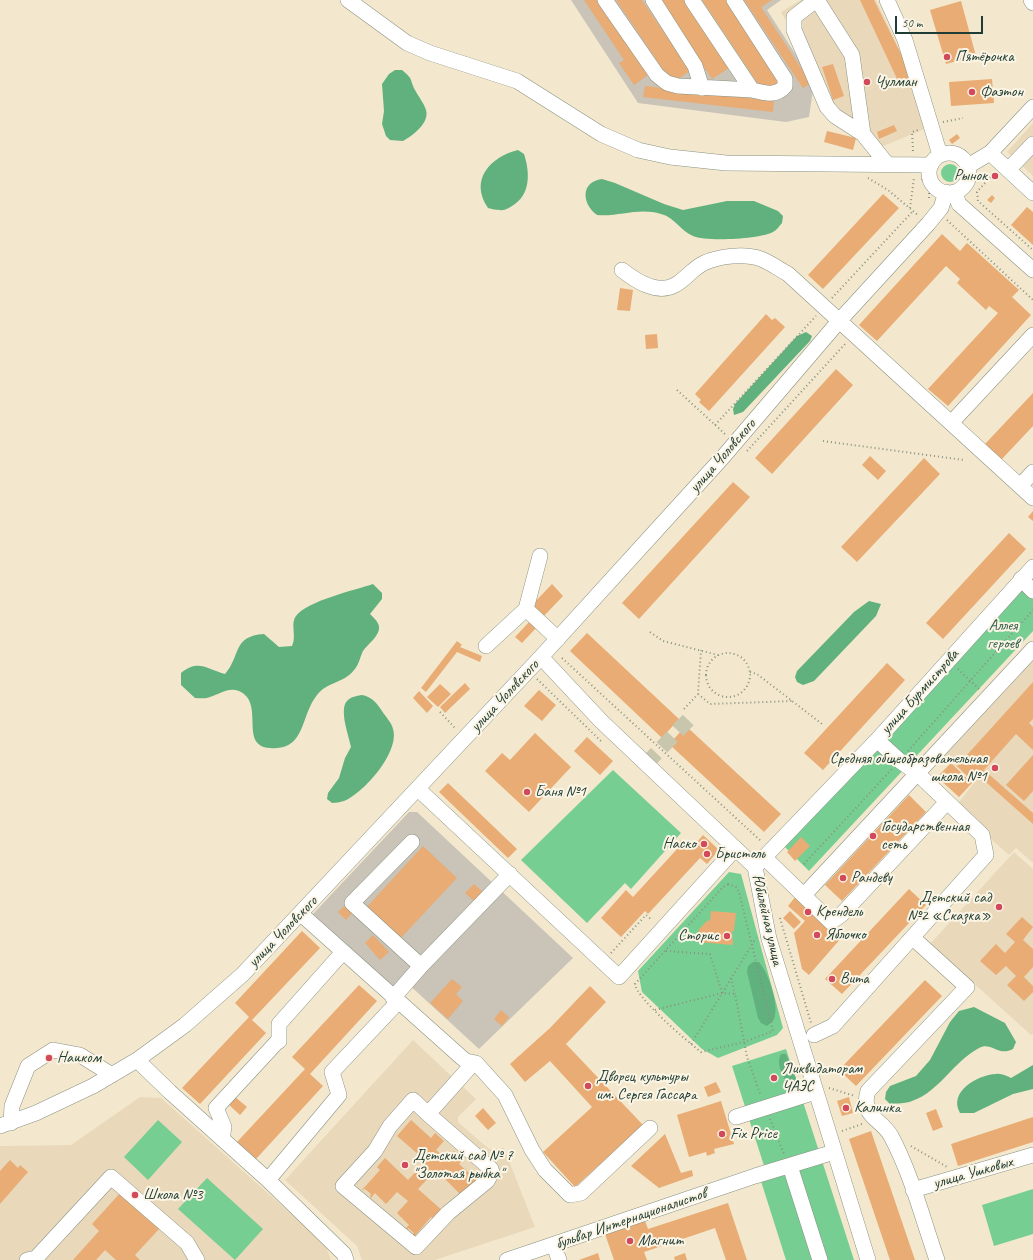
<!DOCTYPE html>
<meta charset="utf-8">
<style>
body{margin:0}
#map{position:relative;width:1033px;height:1260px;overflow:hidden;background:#f3e8cd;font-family:Caveat,sans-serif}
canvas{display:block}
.scale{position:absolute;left:895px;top:16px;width:88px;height:18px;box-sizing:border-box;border:2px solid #1f3d34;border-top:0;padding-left:5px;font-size:12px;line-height:14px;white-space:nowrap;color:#1f3d34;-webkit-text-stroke:3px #fcf5e5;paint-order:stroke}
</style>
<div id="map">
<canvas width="1033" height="1260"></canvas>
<div class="scale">50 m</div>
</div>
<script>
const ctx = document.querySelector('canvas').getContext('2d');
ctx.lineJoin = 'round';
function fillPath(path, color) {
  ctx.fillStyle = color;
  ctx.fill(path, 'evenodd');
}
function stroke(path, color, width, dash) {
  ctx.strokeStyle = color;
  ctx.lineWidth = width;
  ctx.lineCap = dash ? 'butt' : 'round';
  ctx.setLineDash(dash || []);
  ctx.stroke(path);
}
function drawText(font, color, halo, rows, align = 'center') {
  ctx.font = font + ' Caveat,sans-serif';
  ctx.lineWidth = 4;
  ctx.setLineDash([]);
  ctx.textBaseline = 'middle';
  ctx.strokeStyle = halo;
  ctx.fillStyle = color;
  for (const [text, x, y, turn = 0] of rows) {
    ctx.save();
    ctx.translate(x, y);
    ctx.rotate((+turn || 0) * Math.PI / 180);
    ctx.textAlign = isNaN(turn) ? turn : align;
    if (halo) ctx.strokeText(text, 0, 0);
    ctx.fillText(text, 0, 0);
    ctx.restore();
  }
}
fillPath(new Path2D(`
 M801,0H876L908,67L927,128L869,152L829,98L781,12Z
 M1033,123V176L1007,152Z
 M1033,652V863L1016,848L1009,855L955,807L974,783L941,753Z
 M1014,852L1033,869V1034L1031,1035L930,944Z
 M413,1040L476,1099L458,1117V1122L489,1149L504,1148L535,1227L435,1260H362L357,1246L285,1180Z
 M140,1097L161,1098L325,1244L331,1260H0V1146L71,1145Z`), '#e9d9ba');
fillPath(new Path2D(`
 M571,0H781L767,10L814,83L809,117L786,122L638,103Z
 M409,812H417L573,958L479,1049L405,981L394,988L313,914Z`), '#c9c3b8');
fillPath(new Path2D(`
 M941 173a9 9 0 1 1 18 0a9 9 0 1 1-18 0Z
 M1033,576V631L809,871L784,846Z
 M613,770L681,833L631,889L625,883L587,923L521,860Z
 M729,872L741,874L783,1028L777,1035L718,1058L702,1049L642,992L638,971Z
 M786,1049L854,1260H786L760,1178L767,1175L732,1066Z
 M158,1120L182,1142L148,1180L124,1157Z
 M207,1178L263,1229L235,1260L178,1209Z
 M1033,1189V1234L994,1246L982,1205Z`), '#76ce93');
fillPath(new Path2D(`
 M395,70H402C414,80 409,78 415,90C418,96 424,103 426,110C430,123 412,136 403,141L390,140L386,136L382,124L384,111L382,84L389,74Z
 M518,150L524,154C530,172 531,195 512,206C508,208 505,211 500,210C496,210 492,209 488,208C469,180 490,157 518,150Z
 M602,179L615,183L664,204L683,210L727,201H754L778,211L783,216L782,223C779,226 777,230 773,232C761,239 706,242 693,236C681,231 674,217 661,214C639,207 619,217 597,215C582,204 580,182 602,179Z
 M806,332L812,336L810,341L743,412L734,415L733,409L735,404L797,336Z
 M373,584L382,593V599L370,614C374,618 380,623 379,629C378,637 368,644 363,651C360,657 359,665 354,670C352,673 348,676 345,678C336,683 323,686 317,695C300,716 306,751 270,748C238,746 266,703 239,691C228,687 220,694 210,697C206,699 200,698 195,698L181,685V673C199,659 206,669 225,674C241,656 232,636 264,634L279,647L292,646C297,636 290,624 296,616C307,601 355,590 373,584Z
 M869,601L881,604L876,616L814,681L803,685L797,682L795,677L797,671L854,612Z
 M361,695C371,696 376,702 382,711C385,716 392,723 393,729C400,752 364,793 344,801C340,802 336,803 332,803L327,799L328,793L339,778L345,758L351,747C349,736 338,708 348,700C351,697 357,696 361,695Z
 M753,962H759C768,972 780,1006 774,1019C773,1022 769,1024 767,1026L761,1023L758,1018L747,972L748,966Z
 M974,1007L1005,1023L1016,1042L1013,1049C998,1057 991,1041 979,1048C954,1061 939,1092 912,1101C905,1104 897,1103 890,1104L885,1099L886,1092L890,1086L916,1076L930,1060L950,1022L959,1011Z
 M781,1054H786L796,1078L795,1084L789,1087C784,1076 775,1065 781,1054Z
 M1033,1065V1089L1013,1094L974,1113H960C948,1092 977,1075 996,1074C1001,1073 1007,1076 1011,1078Z`), '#60b17d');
fillPath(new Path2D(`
 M584,0H597L648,75L634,85L619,63L624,60Z
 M616,0H642L690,71L672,83Z
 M659,0H684L729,68L712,79Z
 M702,0H727L782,83L772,90L760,87Z
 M744,0H772L761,7L811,83L803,88Z
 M860,0H874L904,60L910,80L899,83Z
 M961,1L976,56L946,64L930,10Z
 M833,64L844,96L833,100L822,67Z
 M992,79L994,103L951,106L949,82Z
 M645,86L774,101L773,112L643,97Z
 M894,125L897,131L879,139L877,132Z
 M827,131L856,138L853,150L824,142Z
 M957,134L960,138L952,144L949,140Z
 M883,194L899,208L823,289L808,275Z
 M992,195L995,198L991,203L987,200Z
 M1027,207L1033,212V245L1011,225Z
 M942,234L960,251L967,243L1019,290L1012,297L1031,315L948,406L928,389L998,313L989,306L986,310L957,283L960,279L946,266L877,341L859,325Z
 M620,288L633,290L630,311L617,310Z
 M766,314L772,320L775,318L785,327L709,411L699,402L701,400L695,394Z
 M657,334L658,348L646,349L645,335Z
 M836,369L853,385L772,474L755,458Z
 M1033,393V426L1001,460L985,444Z
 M870,456L886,471L878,480L862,465Z
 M924,458L940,474L857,562L841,547Z
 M733,482L750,497L639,619L622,603Z
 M1033,511V521L1028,517Z
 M1009,533L1026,549L943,639L926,623Z
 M552,584L563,596L542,618L531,606Z
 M530,621L537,627L522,643L515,637Z
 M587,633L679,719L662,738L570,651Z
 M457,641L462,645L460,647L482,656L480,662L457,652L426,692L421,688Z
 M887,663L905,680L823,770L804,753Z
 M1033,682V719L1029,723L1033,727V750L1016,734L984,770L1033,813V824L979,776L973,782L957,766Z
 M465,683L470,689L445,713L440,707Z
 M440,684L451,694L438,707L427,697Z
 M539,690L556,705L542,721L524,706Z
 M419,691L433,706L427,713L413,698Z
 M686,726L781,814L764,832L669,744Z
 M535,733L571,767L529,812L485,771L502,753L510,760Z
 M587,737L613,761L600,775L574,751Z
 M1033,755V791L1024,801L1006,785Z
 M951,763L972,783L959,797L937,777Z
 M448,783L517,849L508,858L439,792Z
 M909,795L926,812L842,901L825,885Z
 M703,835L719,850L707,864L700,858L648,914L645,911L621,937L601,918L626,890L633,897L678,848L675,846L681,840L691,849Z
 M801,837L810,846L795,861L787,852Z
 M423,846L457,878L398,941L364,910Z
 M474,884L484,893L475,902L465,893Z
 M909,889L926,905L842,994L825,979Z
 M796,896L842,937L809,975L802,969L794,933L805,921L788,906Z
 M344,906L352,913L346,920L338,912Z
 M711,911L736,913L734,931H732L733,945L698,942L699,929L708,920L710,921Z
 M790,911L801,922L794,929L783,918Z
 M1022,917L1033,927L1023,940L1033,949V967L1024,977L1033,986V992L1024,1001L1007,985L1016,976L1006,966L996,975L980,961L996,944L1005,953L1015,942L1006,934Z
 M302,931L320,948L252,1020L266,1033L200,1104L182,1088L249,1017L235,1003Z
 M373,935L389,952L380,960L365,943Z
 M452,979L462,987L456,994L463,1001L448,1019L430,1003Z
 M925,980L942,996L856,1086L839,1070Z
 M359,985L377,1001L310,1074L323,1086L256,1159L237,1142L305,1069L292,1057Z
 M590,986L606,1002L566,1044L643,1125L575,1187L543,1152L592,1107L550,1061L525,1082L510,1064L550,1028Z
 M501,1010L509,1017L502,1026L494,1019Z
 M716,1082L721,1092L708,1097L704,1087Z
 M234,1096L247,1107L240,1115L227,1103Z
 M849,1097L853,1113L842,1116L837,1101Z
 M721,1101L734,1144L714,1149L715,1153L707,1156L706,1152L689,1157L677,1115Z
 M483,1108L496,1123L488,1130L475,1116Z
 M936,1109L943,1127L933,1131L926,1113Z
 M1033,1117V1142L958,1166L951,1144Z
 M411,1120L431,1138L435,1133L444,1141L436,1150L446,1159L454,1151L463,1159L459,1164L479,1182L464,1198L436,1170L418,1189L444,1212L436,1221L431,1217L414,1237L412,1235L414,1233L408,1228L407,1230L405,1229L409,1225L397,1213L408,1201L397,1192L386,1204L375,1193L371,1198L370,1196L371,1194L365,1189L362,1190L380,1170L377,1167L385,1158L408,1180L426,1161L397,1136Z
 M871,1131L915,1260H890L849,1139Z
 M665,1134L681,1173L692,1170L693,1176L659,1188L631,1166Z
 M10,1160L18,1168L20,1165L28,1172L0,1204V1171Z
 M121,1192L160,1228L135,1255L140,1260H116L105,1250L96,1260H73L99,1231L92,1224Z
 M728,1203L747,1260H726L715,1228L644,1252L647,1260H614L605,1234L645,1221L648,1229Z
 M598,1253L600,1260H579Z
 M685,1253L687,1260H675L674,1257Z`), '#e8ac74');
stroke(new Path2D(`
 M646,764L692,716`), '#c9c6ae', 15, [15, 8]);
const minor = new Path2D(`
 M348,0L407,43L430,53L517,81L601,134L638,150L670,157L726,163L931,165
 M605,0L657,75L667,83L678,86L752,90
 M653,0L695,66L702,88
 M692,0L752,90C764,93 776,97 785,86V79L734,0
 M816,0L794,17V30L827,107L835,116L863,134
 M817,0L852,55L863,134L887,164
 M887,0L905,40L940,155
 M1031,0L1033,3
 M990,153L1033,193
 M929 173a20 20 0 1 1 40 0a20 20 0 1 1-40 0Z
 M968,166L990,153L1033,107
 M1008,170L1033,144
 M954,192L959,204L1033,270
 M622,270C636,281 657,295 675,285C685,280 693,268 704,263C719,256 745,253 761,259C771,263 779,269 788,274L1033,498
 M951,423L1033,335
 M1020,486L1033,472
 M1021,579L1033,591
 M526,609L540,556
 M486,646L526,609L558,639
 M541,657L601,721L755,867L769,939L868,1260
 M418,789L619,977L735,849
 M412,842L352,903L421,966
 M764,857L831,922L841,915L947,802
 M755,867L877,740L1033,567
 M804,895L1033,649
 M301,914L461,1057L466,1061L476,1063L505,1095L532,1150L545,1170L570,1195L581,1193L650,1128
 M913,938L967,987L868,1091C860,1117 881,1118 891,1136C911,1173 923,1220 937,1260
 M393,998L421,966L510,874
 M814,1035L833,1026L986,855L982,835L917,773L900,761L877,740
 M137,1060L170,1092L268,1180L344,1254L346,1260
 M428,1114L491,1169L492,1172L487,1181L448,1213L416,1247L343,1186L375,1151L390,1126L413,1100L428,1114L469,1068L472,1063
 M736,1117L815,1092
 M11,1123L12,1106L28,1066L53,1050L80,1055L112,1075
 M0,1126L36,1113L93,1086L137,1060L185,1025L243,974L541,657L723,457L840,320L928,224L941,208L946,192
 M222,1139L224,1127L216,1108L276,1043L279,1041V1024L343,952
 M790,1166L820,1260
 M268,1180L339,1095L332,1072L398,1002
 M913,1190L1033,1155
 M554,1245L559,1260
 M27,1260L36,1258L111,1177L187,1243L197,1260
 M507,1260L755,1176L834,1152`);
stroke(minor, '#899280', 16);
stroke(new Path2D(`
 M943,122L963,118
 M913,151L912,132L918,130
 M993,174L977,192L978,201L1033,250
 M868,178L888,190L919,216
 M922,179L929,191V200
 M910,208L914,178
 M947,220L1033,300
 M832,298L913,211
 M677,390L725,434
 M715,425L816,316
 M823,441L964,460
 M747,451L845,344
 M650,632L663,641L718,655
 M706 675a22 22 0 1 1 44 0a22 22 0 1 1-44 0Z
 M562,658L762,842
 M958,669L979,689
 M750,672L757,674L822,724
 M537,679L603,743
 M698,694L710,704L793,701
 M684,709L698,694L701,650
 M440,712L456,729
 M908,751L1033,610
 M804,864L892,769
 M728,884L736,887L739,892L773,1031L744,1042L701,1052C687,1041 637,999 635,984L723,887Z
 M780,918L811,1023
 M666,951L710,954L722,993
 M611,953L646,915L652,920
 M731,978L735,994
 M655,1010L722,993L735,994L747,1057L761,1096
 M691,1044L756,938
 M829,1088L855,1096
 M770,1119L784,1154
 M842,1131L862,1124
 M911,1146L947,1167`), '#899280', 2, [1, 3]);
stroke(minor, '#fff', 15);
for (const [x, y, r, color] of [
 [947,57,4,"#d1495b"],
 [867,82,4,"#d1495b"],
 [972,92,4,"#d1495b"],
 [995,176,4,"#d1495b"],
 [995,768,4,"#d1495b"],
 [527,792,4,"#d1495b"],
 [873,836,4,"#d1495b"],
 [704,844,4,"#d1495b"],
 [707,854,4,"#d1495b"],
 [843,878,4,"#d1495b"],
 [999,907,4,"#d1495b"],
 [808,912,4,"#d1495b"],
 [817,935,4,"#d1495b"],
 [727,936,4,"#d1495b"],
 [832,979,4,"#d1495b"],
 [49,1058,4,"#d1495b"],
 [774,1078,4,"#d1495b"],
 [588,1086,4,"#d1495b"],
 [846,1108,4,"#d1495b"],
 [722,1134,4,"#d1495b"],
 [405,1165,4,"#d1495b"],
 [135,1195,4,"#d1495b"],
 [630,1241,4,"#d1495b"]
]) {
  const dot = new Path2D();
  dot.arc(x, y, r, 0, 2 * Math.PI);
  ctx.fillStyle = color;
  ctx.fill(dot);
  stroke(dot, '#fcf5e5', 1.5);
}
drawText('16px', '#1f3d34', '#fcf5e5', [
 ["Пятёрочка",955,57],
 ["Чулман",875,82],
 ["Фаэтон",980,92],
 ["Рынок",987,176,"right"],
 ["Средняя общеобразовательная",987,759,"right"],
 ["школа №1",987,777,"right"],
 ["Баня №1",535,792],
 ["Государственная",881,827],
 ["сеть",881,845],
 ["Наско",696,844,"right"],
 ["Бристоль",715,854],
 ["Рандеву",851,878],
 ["Детский сад",991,898,"right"],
 ["№2 «Сказка»",991,916,"right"],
 ["Крендель",816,912],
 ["Яблочко",825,935],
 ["Сторис",719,936,"right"],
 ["Вита",840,979],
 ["Наиком",57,1058],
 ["Ликвидаторам",782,1069],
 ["ЧАЭС",782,1087],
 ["Дворец культуры",596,1077],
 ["им. Сергея Гассара",596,1095],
 ["Калинка",854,1108],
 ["Fix Price",730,1134],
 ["Детский сад № 7",413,1156],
 ["\"Золотая рыбка\"",413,1174],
 ["Школа №3",143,1195],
 ["Магнит",638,1241]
], 'left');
drawText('16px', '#1f3d34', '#fcf5e5', [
 ["улица Чоловского",723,456,-49],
 ["улица Бурмистрова",920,692,-48],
 ["улица Чоловского",505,696,-47],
 ["Юбилейная улица",767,920,77],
 ["улица Чоловского",283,932,-46],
 ["улица Ушковых",973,1173,-16],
 ["бульвар Интернационалистов",631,1219,-19]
]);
drawText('16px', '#35614c', '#fcf5e5', [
 ["Аллея",1003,626],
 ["героев",1003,644]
]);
</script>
